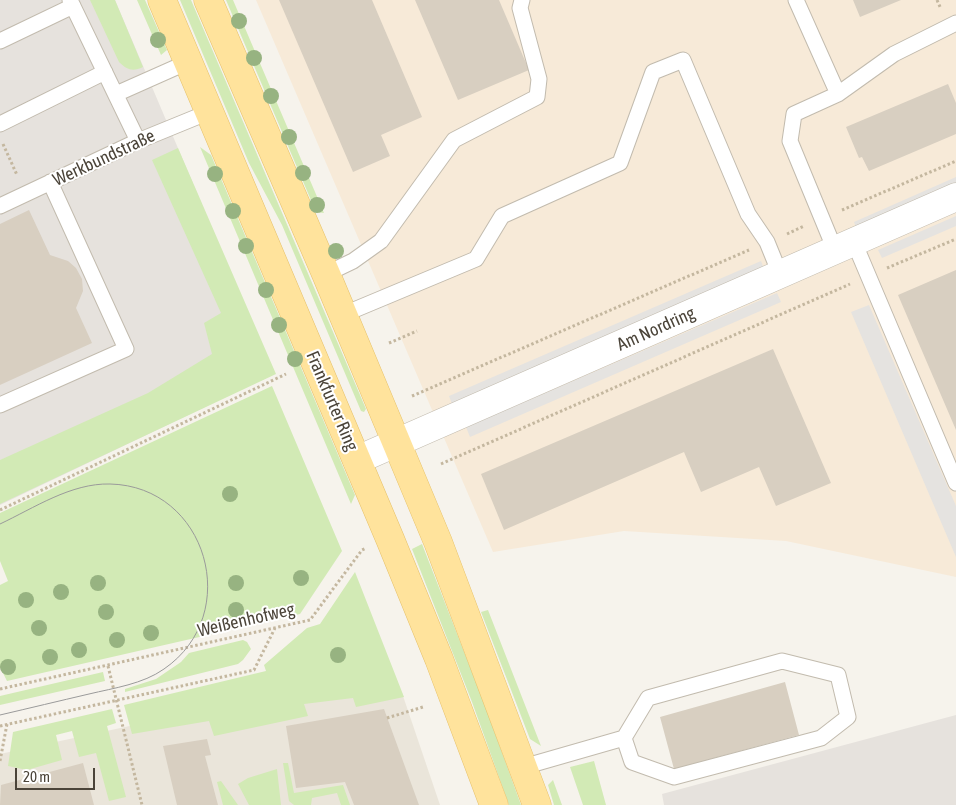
<!DOCTYPE html>
<meta charset="utf-8">
<style>
body{margin:0}
#map{position:relative;width:956px;height:805px;overflow:hidden;background:#f6f3ec;font-family:"Asap Condensed",sans-serif}
canvas{display:block}
.scale{position:absolute;left:15px;top:768px;width:80px;height:22px;box-sizing:border-box;border:2px solid #4b4439;border-top:0;padding-left:6px;font-size:15px;line-height:18px;white-space:nowrap;color:#4b4439;-webkit-text-stroke:4px #fff;paint-order:stroke}
</style>
<div id="map">
<canvas width="956" height="805"></canvas>
<div class="scale">20 m</div>
</div>
<script>
const ctx = document.querySelector('canvas').getContext('2d');
ctx.lineJoin = 'round';
function fillPath(path, color) {
  ctx.fillStyle = color;
  ctx.fill(path, 'evenodd');
}
function stroke(path, color, width, dash) {
  ctx.strokeStyle = color;
  ctx.lineWidth = width;
  ctx.lineCap = dash ? 'butt' : 'round';
  ctx.setLineDash(dash || []);
  ctx.stroke(path);
}
function drawText(font, color, halo, rows, align = 'center') {
  ctx.font = font + ' "Asap Condensed",sans-serif';
  ctx.lineWidth = 4;
  ctx.setLineDash([]);
  ctx.textBaseline = 'middle';
  ctx.strokeStyle = halo;
  ctx.fillStyle = color;
  for (const [text, x, y, turn = 0] of rows) {
    ctx.save();
    ctx.translate(x, y);
    ctx.rotate((+turn || 0) * Math.PI / 180);
    ctx.textAlign = isNaN(turn) ? turn : align;
    if (halo) ctx.strokeText(text, 0, 0);
    ctx.fillText(text, 0, 0);
    ctx.restore();
  }
}
fillPath(new Path2D(`
 M402,693L440,805H0V754L176,716L306,699Z`), '#eae5da');
fillPath(new Path2D(`
 M256,0H956V577L786,541L624,531L493,552Z`), '#f7ead8');
fillPath(new Path2D(`
 M0,0H115L274,374L0,505Z
 M956,715V805H664L662,794Z`), '#e6e2dd');
fillPath(new Path2D(`
 M90,0H115L143,67C133,72 127,70 119,62Z
 M137,0H145L167,50L161,55Z
 M180,0H191L366,409L364,412L361,411L282,225L249,163Z
 M226,0H233L324,213L316,212Z
 M200,147L211,155L355,495L351,504Z
 M178,148L276,374L0,504V460L148,393L212,354L204,323L221,313L152,160Z
 M272,386L342,551L300,614L7,681L0,667V585L8,581L0,561V513Z
 M422,544L484,703L521,805H509L472,702L412,549Z
 M355,572L404,697L356,707L353,698L304,704L308,716L214,736L209,721L132,734L124,705L266,671L264,665L307,628L320,624Z
 M488,610L541,746L530,739L481,612Z
 M243,640L247,642L251,649L243,660L238,664L125,692V689L156,679L181,662L189,653Z
 M103,672L105,681L0,705V696Z
 M112,709L116,723L107,726L126,797L109,801L96,753L79,757L72,731L56,735L62,760L27,770L8,766L13,732Z
 M594,761L606,805H583L570,767Z
 M283,763H288L294,793L343,785L350,805H341L337,793L312,798L311,805H294L289,801Z
 M277,769L281,805H249L238,784L248,778Z
 M553,780L562,805H554L548,785Z
 M221,781L238,805H223L217,782Z`), '#d2eab5');
fillPath(new Path2D(`
 M956,177V187L857,230L854,222Z
 M956,216V226L882,258L878,250Z
 M761,261L764,269L452,404L449,396Z
 M777,293L781,302L470,437L466,427Z
 M869,305L956,506V557L851,312Z`), '#e5e3e0');
fillPath(new Path2D(`
 M279,0H372L422,117L381,135L390,156L353,172Z
 M415,0H499L529,70L458,100Z
 M853,0H901L860,17Z
 M948,84L956,103V134L869,171L862,157L859,158L846,127Z
 M29,210L50,255L68,261L76,268L82,279L83,291L76,308L92,343L0,385V224Z
 M956,270V430L898,295Z
 M773,349L831,483L776,506L759,467L701,492L684,452L504,530L481,474Z
 M785,682L799,735L674,769L660,717Z
 M384,709L419,805H354L345,782L296,788L286,726Z
 M207,739L211,755L205,756L218,805H177L163,746Z
 M83,763L94,805H0L1,785Z`), '#d8cfc1');
const lane = new Path2D(`
 M70,0L138,141
 M796,0L838,94
 M0,41L73,6
 M116,94L188,62
 M0,124L105,72
 M0,206L138,141L209,112
 M854,242L956,483
 M835,250L790,141L794,114L838,94L894,54L956,23
 M326,274L353,261L381,241L454,140L537,97L539,79L520,8L522,0
 M342,315L476,259L502,216L620,163L653,72L683,60L748,214L767,242L780,274
 M0,405L126,349L50,182
 M523,767L624,738L648,698L782,661L838,675L848,717L821,738L674,777L632,762L624,738`);
const street = new Path2D(`
 M357,460L956,197`);
const primary = new Path2D(`
 M162,0L390,539L439,659L494,805
 M208,0L326,274L438,542L537,805`);
stroke(lane, '#c2bbae', 17);
stroke(street, '#c2bbae', 29);
stroke(primary, '#e6c16a', 29);
stroke(new Path2D(`
 M937,0L941,9
 M3,144L17,175
 M842,210L956,161
 M787,234L804,226
 M887,268L956,239
 M389,343L417,331
 M412,396L749,250
 M441,464L850,284
 M0,510L286,374
 M108,666L142,805
 M0,689L310,620L362,550L366,548
 M387,718L423,707
 M0,726L254,670L275,628
 M0,761L7,724`), '#c4b79f', 3, [2.5, 2.5]);
stroke(lane, '#fff', 15);
stroke(street, '#fff', 28);
stroke(primary, '#ffe39c', 28);
stroke(new Path2D(`
 M0,524C34,508 71,483 110,484C207,486 244,614 164,669C143,684 114,688 89,694C59,701 30,708 0,715`), '#9a9a9a', 1);
ctx.fillStyle = '#97b381';
for (const [x, y] of [
 [239,21],
 [158,40],
 [254,58],
 [271,96],
 [289,137],
 [303,173],
 [215,174],
 [317,205],
 [233,211],
 [246,246],
 [336,251],
 [266,290],
 [279,325],
 [295,359],
 [230,494],
 [301,578],
 [98,583],
 [236,583],
 [61,592],
 [26,600],
 [236,610],
 [106,612],
 [39,628],
 [151,633],
 [117,640],
 [79,650],
 [338,655],
 [50,657],
 [8,667]
]) {
  ctx.beginPath();
  ctx.arc(x, y, 8, 0, 2 * Math.PI);
  ctx.fill();
}
drawText('18px', '#4b4439', '#fff', [
 ["Werkbundstraße",104,158,-25],
 ["Am Nordring",656,329,-24],
 ["Frankfurter Ring",332,401,67],
 ["Weißenhofweg",246,620,-13]
]);
</script>
